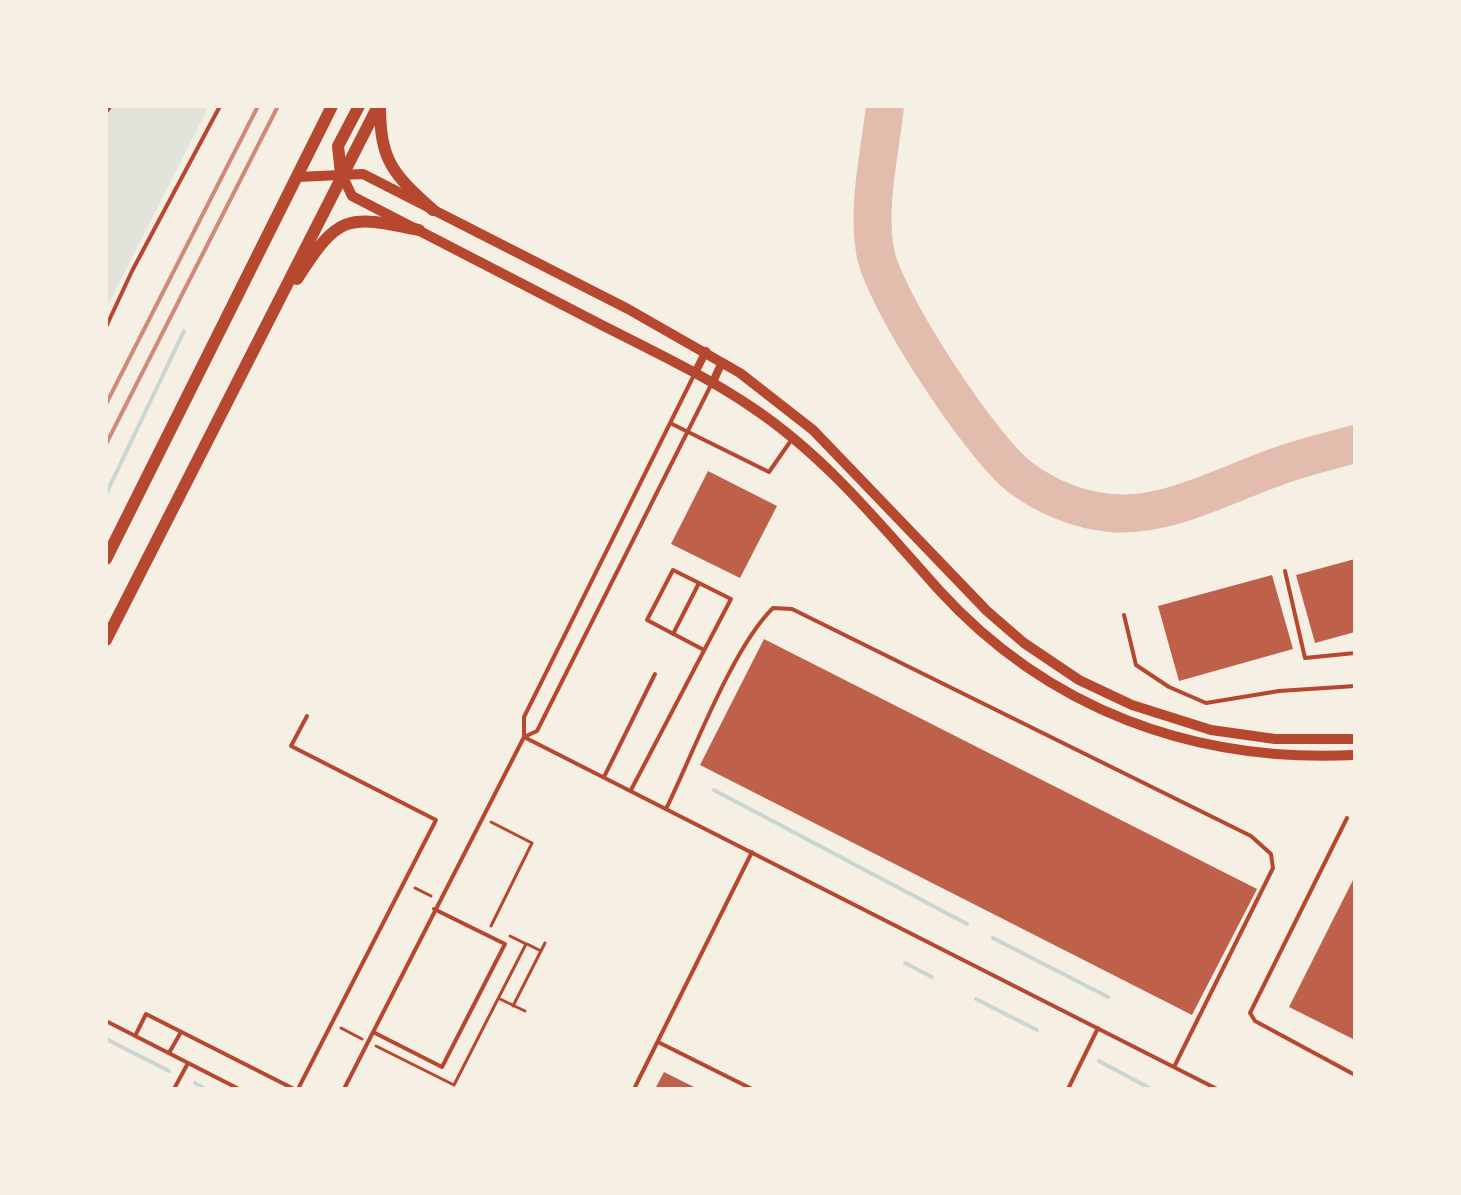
<!DOCTYPE html>
<style>
body{margin:0}
#map{position:relative;width:1461px;height:1195px;overflow:hidden;background:#f6efe4;font-family:"Work Sans",sans-serif}
canvas{display:block}
.frame{position:absolute;inset:0;border:108px solid #f6efe4;pointer-events:none}
</style>
<div id="map">
<canvas width="1461" height="1195"></canvas>
<div class="frame"></div>
</div>
<script>
const ctx = document.querySelector('canvas').getContext('2d');
ctx.lineJoin = 'round';
function fillPath(path, color) {
  ctx.fillStyle = color;
  ctx.fill(path, 'evenodd');
}
function stroke(path, color, width, dash) {
  ctx.strokeStyle = color;
  ctx.lineWidth = width;
  ctx.lineCap = dash ? 'butt' : 'round';
  ctx.setLineDash(dash || []);
  ctx.stroke(path);
}
fillPath(new Path2D(`
 M106,106H209L106,309Z`), '#e2e4dc');
stroke(new Path2D(`
 M106,494L184,331
 M714,790L967,924
 M993,938L1108,997
 M905,963L932,977
 M976,999L1037,1030
 M106,1039L169,1071
 M1099,1061L1151,1089
 M195,1083L205,1089`), '#c9d6d2', 4);
stroke(new Path2D(`
 M885,106C880,153 867,204 875,251C883,299 982,449 1021,478C1047,497 1079,510 1111,513C1167,518 1227,484 1279,466C1304,457 1330,451 1355,444`), '#e2bdae', 38);
fillPath(new Path2D(`
 M708,471L777,506L740,578L671,544Z
 M1355,559V632L1315,643L1296,575Z
 M1272,575L1293,649L1179,681L1158,606Z
 M764,639L1257,889L1192,1015L700,765Z
 M1355,876V1040L1289,1007Z
 M664,1072L698,1089H655Z`), '#bf614a');
stroke(new Path2D(`
 M415,888L431,896
 M491,926L532,843L491,822
 M527,944L541,951
 M500,999L525,1011
 M513,1006L545,943
 M341,1028L362,1039
 M376,1046L454,1085L526,944L510,936`), '#b5482f', 3);
stroke(new Path2D(`
 M106,327L132,271L220,106
 M670,423L769,472L792,439
 M1285,571L1305,658L1355,653
 M1124,615L1136,665L1169,687L1206,703L1279,691L1355,686
 M673,634L699,583
 M524,737L1217,1089
 M524,737L537,731L711,385
 M604,777L655,674
 M631,790L731,599L673,570L647,620L704,650
 M666,809C693,754 732,648 773,608L792,609L1251,836L1271,854L1273,868L1174,1067
 M1347,818L1250,1013L1255,1021L1355,1075
 M106,1021L239,1089
 M373,1032L442,1067L505,944L434,909
 M135,1036L146,1014L294,1089
 M658,1042L752,1089
 M169,1053L181,1032
 M174,1089L188,1063
 M298,1089L436,820L291,746L307,716
 M344,1089L524,737V717L694,375
 M634,1089L752,852
 M1068,1089L1098,1028`), '#b5482f', 4);
stroke(new Path2D(`
 M106,109L108,106
 M695,373L706,351
 M713,382L722,362`), '#b5482f', 8);
stroke(new Path2D(`
 M342,175L352,196C433,238 514,279 594,321C648,349 703,374 753,408C826,457 880,524 938,589C1048,710 1194,763 1355,755
 M297,177L363,174L628,309L740,373L813,430L987,611L1024,643L1079,680L1132,705L1211,730L1275,739H1355`), '#b5482f', 10);
stroke(new Path2D(`
 M380,106C380,161 393,174 433,210
 M341,174L338,146L359,106
 M297,279C338,215 346,214 419,230
 M106,559L332,106
 M106,640L378,106`), '#b5482f', 12);
stroke(new Path2D(`
 M106,404L258,106
 M106,444L278,106`), '#cf8b77', 4);
</script>
